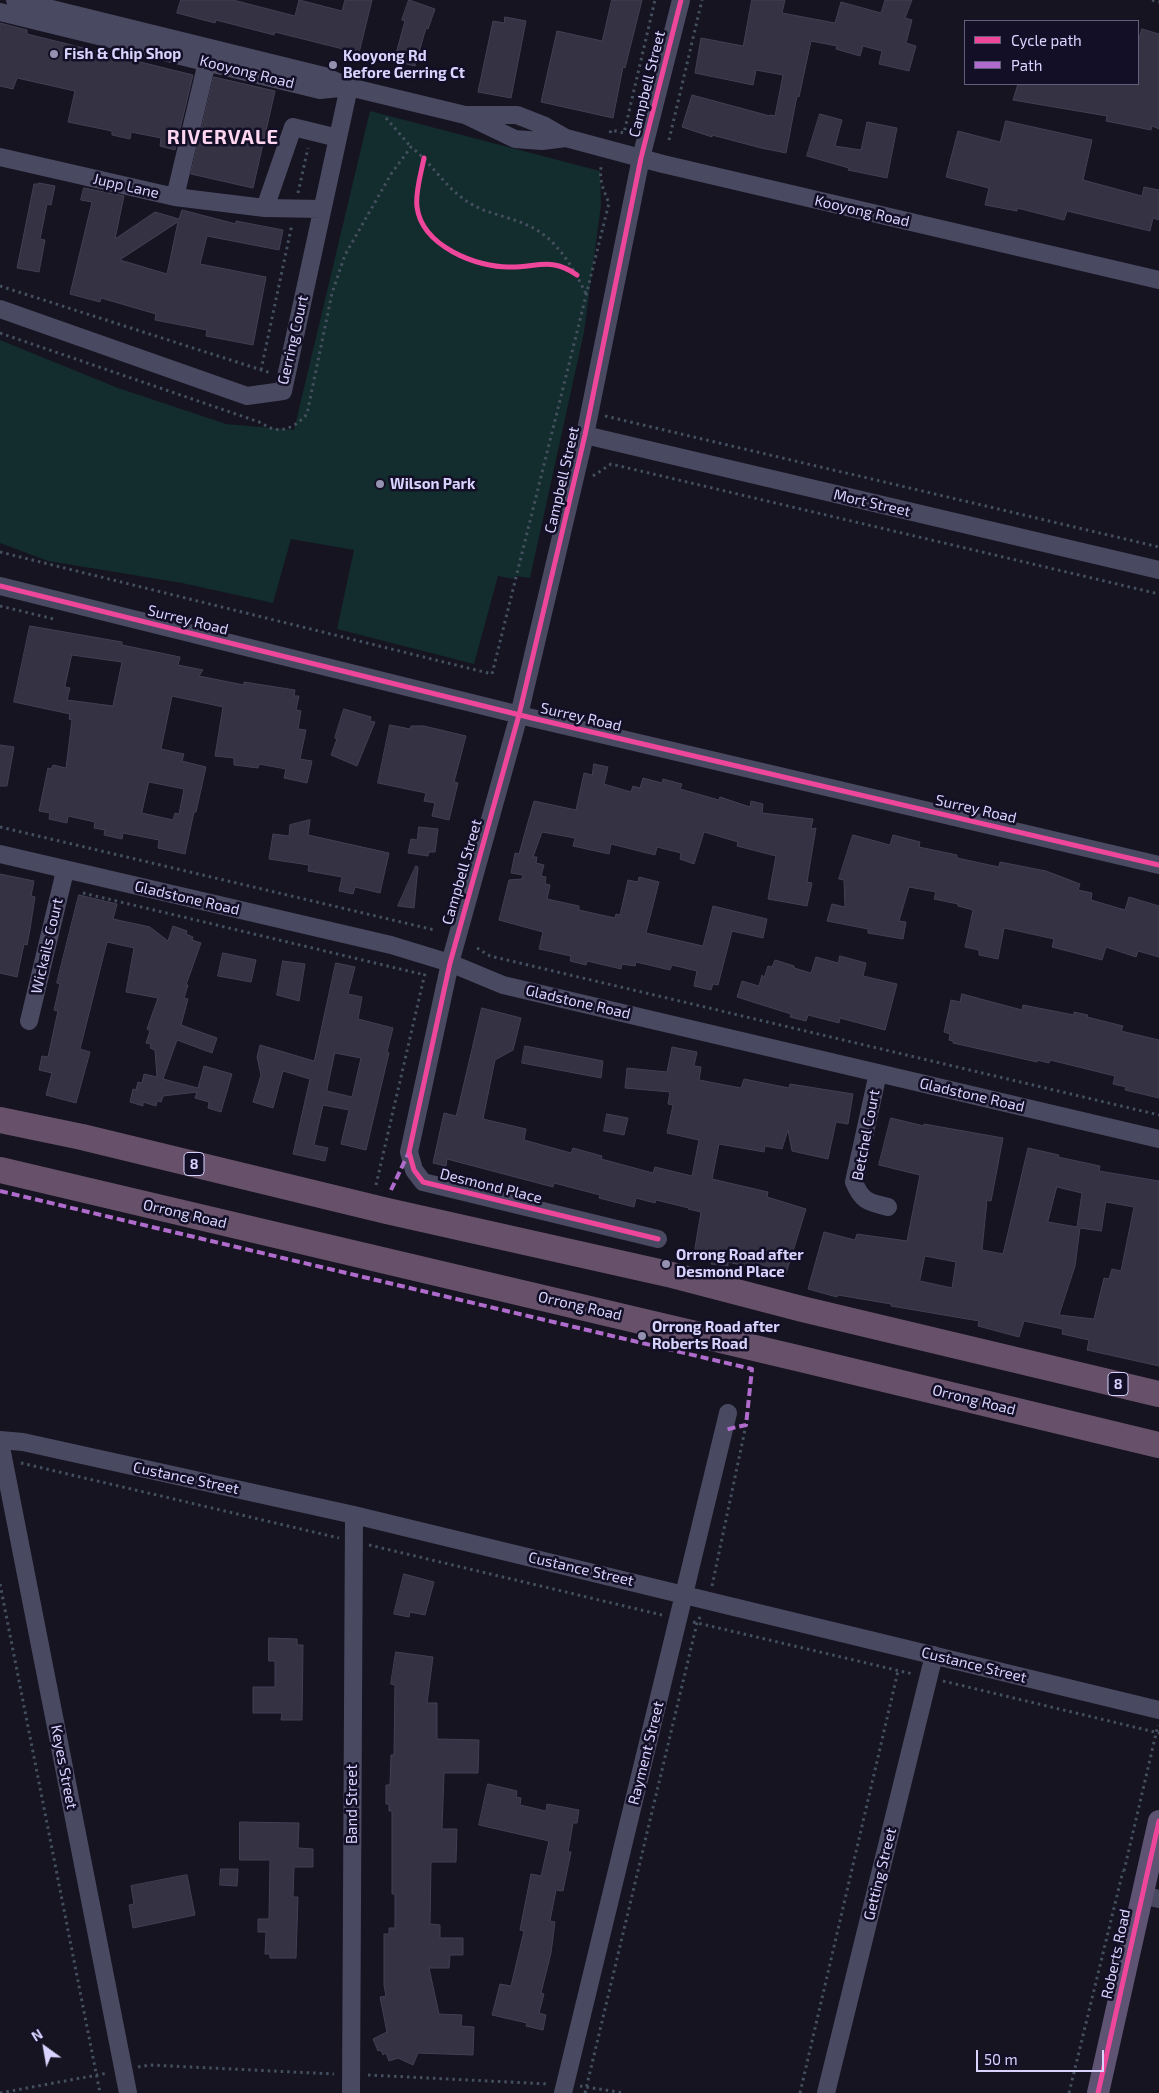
<!DOCTYPE html>
<style>
body{margin:0}
#map{position:relative;width:1159px;height:2093px;overflow:hidden;background:#161421;font-family:"Exo 2",sans-serif}
canvas{display:block}
.legend{position:absolute;left:964px;top:20px;width:175px;height:65px;box-sizing:border-box;background:#130f26;border:1px solid #625e7d;margin:0;padding:6px 9px;list-style:none;font-size:15px;color:#d9d4ff}
.legend li{display:flex;align-items:center;gap:10px;height:25px}
.legend b{width:25px;border:1px solid #625e7d}
.north{position:absolute;left:20px;top:2023px;width:50px;height:50px;-webkit-text-stroke:4px #130f26;paint-order:stroke;rotate:328deg;font-size:14px;font-weight:700;line-height:20px;text-align:center;color:#d9d4ff}
.north::after{content:'';display:block;margin:auto;width:18px;height:22px;background:#d9d4ff;clip-path:polygon(50% 0,100% 100%,50% 72%,0 100%)}
.scale{position:absolute;left:976px;top:2050px;width:128px;height:22px;box-sizing:border-box;border:2px solid #d9d4ff;border-top:0;padding-left:6px;font-size:15px;line-height:18px;white-space:nowrap;color:#d9d4ff;-webkit-text-stroke:4px #130f26;paint-order:stroke}
</style>
<div id="map">
<canvas width="1159" height="2093"></canvas>
<ul class="legend">
<li><b style="height:6px;background:#ed469a"></b>Cycle path</li>
<li><b style="height:6px;background:#b06ccc"></b>Path</li>
</ul>
<div class="north">N</div>
<div class="scale">50 m</div>
</div>
<script>
const ctx = document.querySelector('canvas').getContext('2d');
ctx.lineJoin = 'round';
function fillPath(path, color) {
  ctx.fillStyle = color;
  ctx.fill(path, 'evenodd');
}
function stroke(path, color, width, dash) {
  ctx.strokeStyle = color;
  ctx.lineWidth = width;
  ctx.lineCap = dash ? 'butt' : 'round';
  ctx.setLineDash(dash || []);
  ctx.stroke(path);
}
function drawText(font, color, halo, rows, align = 'center') {
  ctx.font = font + ' "Exo 2",sans-serif';
  ctx.lineWidth = 5;
  ctx.setLineDash([]);
  ctx.textBaseline = 'middle';
  ctx.strokeStyle = halo;
  ctx.fillStyle = color;
  for (const [text, x, y, turn = 0] of rows) {
    ctx.save();
    ctx.translate(x, y);
    ctx.rotate((+turn || 0) * Math.PI / 180);
    ctx.textAlign = isNaN(turn) ? turn : align;
    if (halo) ctx.strokeText(text, 0, 0);
    ctx.fillText(text, 0, 0);
    ctx.restore();
  }
}
fillPath(new Path2D(`
 M370,111L600,171L601,205L584,332L530,578L515,576L514,579L498,576L474,664L337,629L354,550L291,539L273,603L182,583L48,561L0,543V340L118,388L226,424L294,430Z`), '#132c2d');
const building = new Path2D(`
 M181,0H233L295,16L299,0L342,11L345,0H372L359,53L275,32L274,35L216,20L215,23L177,13Z
 M409,0L435,9L428,29L426,28L415,66L394,61L405,21L402,20Z
 M612,0H642L625,68L623,67L613,118L541,102L557,31L602,41Z
 M752,0H785L782,13L835,23L841,2L881,13L885,0H912L905,18L912,20L906,43L916,46L909,71L879,64L882,51L863,46L860,56L836,49L837,46L811,41L799,97L797,96L786,153L761,148L712,135V137L682,127L692,95L770,116V115L775,116L783,75L756,70L753,85L695,73L701,38L743,46Z
 M505,17L526,21L511,98L478,92L493,21L504,23Z
 M0,23L27,30V34L193,75L175,150L160,146L161,138L131,132L130,139L112,135V131L68,122L75,91L17,78L13,89L0,86Z
 M1142,29L1159,34V129L1152,126L1151,130L1106,121L1107,116L1013,100L1018,84H1138V43Z
 M214,77L275,91L253,188L191,174Z
 M820,114L842,120L835,146L861,150L867,122L897,128L887,178L848,170L849,168L807,156Z
 M1006,121L1092,140L1083,180L1142,196L1144,187L1159,190V220L1153,218L1150,231L1067,211L1064,220L1017,208V211L985,205L989,188L946,177L958,131L1000,142Z
 M39,183L55,186L51,205L47,204L40,239L45,240L39,272L17,268L34,184H38Z
 M84,188L124,196L115,239L155,212L179,219L182,210L236,224V221L283,230L279,250L207,236L200,264L266,277L253,345L206,336L207,330L155,320L156,314L101,298L100,302L70,294L92,202L81,200ZM178,222L167,274L120,260Z
 M30,626L122,642V645L180,657L178,665L203,670L199,676L244,685V682L295,690L294,696H299L296,710L301,711L298,729L306,730L300,759L312,761L307,783L284,778L286,769L259,764L258,768L234,765V758L215,756L223,707L172,696L161,749L184,754L182,761L206,767L196,812H194L185,854L158,848L159,840L123,833L122,839L104,835L105,830L94,828L95,822L68,816L67,823L49,819L50,813L39,811L48,768L51,769L53,765L66,768L72,720L69,719L70,714L14,702ZM72,655L122,662L113,706L67,700L70,688L65,687ZM149,782L184,789L179,814L175,813L173,820L142,813Z
 M344,709L371,717L370,721L375,722L357,766L331,755L337,739L335,738Z
 M390,725L410,729L411,726H424L466,736L454,782L458,783L449,820L432,816L435,803L424,801L426,793L378,783Z
 M0,745L14,747L7,786H0Z
 M594,764L608,767L604,784L631,792L633,786L640,788L643,778L662,783L663,779L682,784L680,789L719,800L720,797L750,807L751,801L763,804L762,813L813,819L811,829L816,828L807,882L812,883L807,906L768,899L776,856L737,846L738,842L704,832L694,864L680,859L681,853L657,847L655,855L611,844L609,854L573,846L575,838L542,832L533,857H537L536,863L544,865L541,876L546,877L545,884L550,885L547,899L579,906V910L615,918L616,914L620,915L628,880L638,882L639,877L659,882L646,933L703,946L713,906L767,919L763,938L732,931L718,985L713,984L711,990L694,986L697,971L672,965L670,970L636,962L635,966L622,964L621,969L587,961L586,965L570,961L571,956L539,949L543,932L499,920L509,880L522,879L523,875L511,873L515,853L519,854L534,801L576,810L584,773L592,775Z
 M310,820L308,835L389,853L380,893L355,887L353,894L339,891L342,877L308,871L309,865L269,859L273,834L289,836L290,825Z
 M419,827L438,829L435,852H429L428,856L408,853L411,839L417,840Z
 M853,835L890,845L893,835L920,842L919,847L957,855V858L999,867L1000,862L1046,871L1080,884L1078,890L1092,893L1091,900L1125,910L1129,897L1159,906V957L1138,951L1136,957L1106,947L1102,960L1052,947L1054,939L1004,928L998,959L979,955V950L965,947L973,910L958,906V904L934,899L936,892L909,887L899,921L906,922L903,939L868,933V929L827,921L832,904L845,907L844,880L839,879Z
 M416,866L418,867L414,908L398,906Z
 M0,874L34,881L31,896L35,897L30,929L27,945L24,944L17,977L0,973Z
 M79,895L117,904L113,919L150,927L168,941L173,926L187,931L186,934L193,937L192,940L201,943L186,985H188L184,998L188,999L181,1025L217,1038L212,1053L177,1040L163,1079L198,1088L204,1066L232,1074L221,1112L208,1108L209,1102L195,1098L197,1092L163,1096L161,1102L157,1101L156,1106L143,1102V1106L130,1102L133,1089L136,1090L138,1082L142,1083L144,1074L157,1077L155,1050L150,1048L151,1044L146,1043L150,1031L147,1029L158,998L126,992L134,948L107,942L80,1049L90,1052L76,1103L46,1095L52,1073L39,1070L42,1056L48,1057L58,1011L54,1010L60,984L57,983Z
 M223,953L256,960L251,982L218,976Z
 M840,956L866,963L863,976L897,984L885,1030L840,1018L839,1023L808,1015L806,1021L790,1017L791,1014L737,997L742,981L759,986L762,975L764,978L768,966L772,967L775,960L794,966V968L811,973L816,957L838,963Z
 M283,961L305,964L299,1001L277,995Z
 M336,963L355,967L348,994L362,997L358,1019L393,1028L387,1052L389,1053L366,1150L341,1144L349,1110L323,1105L314,1145L328,1148L325,1161L293,1154L310,1079L283,1071L273,1108L253,1102L261,1075L257,1057L260,1045L314,1061ZM335,1053L361,1058L352,1097L327,1091Z
 M962,994L1022,1010L1023,1005L1074,1015V1012L1088,1015L1087,1017L1123,1026L1121,1031L1159,1040V1098L1125,1090L1126,1087L1113,1084L1115,1076L1050,1060L1049,1063L1037,1060V1062L953,1043V1041L949,1040L950,1034L944,1032L951,1000L960,1002Z
 M482,1008L521,1018L513,1050L495,1060L483,1119L526,1129L524,1140L571,1153L573,1148L602,1156L601,1159L653,1173L655,1167L692,1176L699,1140L667,1133L673,1105L668,1104L670,1092L625,1088L627,1068L667,1072L672,1047L697,1052L694,1066L701,1067L699,1080L741,1088L744,1079L789,1088L790,1084L853,1094L848,1124L836,1122L828,1159L792,1151L788,1130L782,1149L765,1146L764,1152L719,1144L712,1179L768,1192L767,1197L806,1209L785,1277L775,1274L773,1269L754,1262L753,1268L728,1262V1266L711,1264L712,1261L700,1259L701,1255L694,1254L701,1212L688,1209L689,1208L656,1200L655,1203L636,1198L634,1207L599,1198L600,1195L554,1183L553,1187L447,1159L446,1166L433,1163L444,1113L456,1116Z
 M525,1046L603,1061L601,1078L522,1063Z
 M607,1114L628,1118L624,1135L604,1131Z
 M891,1118L924,1126V1124L1003,1138L991,1201L987,1200L982,1250L1003,1254L1028,1148L1059,1155L1058,1157L1100,1166L1099,1171L1159,1181V1366L1087,1350L1089,1340L1062,1334L1063,1329L1024,1321L1019,1337L978,1326L979,1321L891,1306V1304L838,1295L837,1297L808,1289L824,1232L855,1240L857,1234L907,1241L920,1175L879,1165ZM1057,1187L1082,1193L1077,1227L1048,1222ZM1106,1202L1134,1207L1121,1271L1112,1269L1109,1279L1104,1278L1094,1319L1059,1315L1075,1266L1080,1228L1101,1231ZM925,1256L956,1262L952,1288L920,1281Z
 M404,1574L434,1582L425,1615L410,1612L409,1617L394,1614Z
 M269,1638L297,1639V1645H303L302,1720H281L282,1713H253V1687H275V1661H269Z
 M396,1652L433,1657L427,1703H437V1739L479,1740L478,1773H444L442,1829H457L456,1862H431L430,1924L440,1925V1938H463V1955H450L449,1968H429L439,2014L462,2015L461,2026L474,2027L473,2055L418,2053L413,2065L398,2058L389,2061L386,2053L383,2055L381,2050L378,2051L373,2039L387,2032L380,1997L386,1996L384,1985V1934H389V1928H395V1894H392V1811H389V1804H386V1785H390L391,1755H394L395,1685L391,1684Z
 M488,1784L517,1791L516,1797L521,1798L520,1805L546,1811L547,1804L579,1810L577,1823H573L568,1852H571L563,1891L556,1890L550,1921L555,1922L551,1953L541,1993L544,1994L539,2013L546,2015L543,2030L526,2026L527,2023L492,2015L500,1984L511,1986L524,1931L520,1930L531,1874L541,1876L549,1841L479,1825Z
 M240,1822L299,1823L298,1848L313,1849V1867H294L293,1897H298L296,1958H270V1954H265L266,1932H258V1919H269L270,1860H240Z
 M221,1869H238L237,1886L220,1885Z
 M187,1875L195,1915L133,1928L129,1905L134,1904L131,1886Z`);
fillPath(building, '#343243');
stroke(building, '#433f54', 1);
stroke(new Path2D(`
 M1152,0L1159,2
 M386,118L411,147
 M610,133L611,130L624,133L655,0
 M669,140L702,0
 M298,193L308,148
 M0,286L271,373
 M0,333L262,423C278,436 295,428 307,414L332,293L345,255L391,174L411,147C434,165 447,191 473,205C489,214 510,217 527,225C556,237 573,267 586,294
 M261,370L292,224
 M605,416L1159,547
 M593,476L611,464L1159,594
 M0,552L492,674L609,203C603,189 598,178 602,163
 M0,606L54,619
 M0,827L435,930
 M83,893L425,975
 M477,948L490,956L1159,1115
 M376,1185L425,973
 M21,1463L339,1538
 M369,1545L662,1615
 M0,1584L100,2093
 M712,1586L746,1425
 M693,1622L913,1674
 M943,1681L1159,1733
 M1124,1871L1158,1725
 M138,2067L150,2065L334,2074
 M368,2075L549,2084
 M580,2086L624,2093
 M0,2093L108,2073
 M585,2093L697,1623L701,1615
 M800,2093L898,1671
 M1069,2093L1123,1871`), '#44505f', 3, [2.5, 4]);
stroke(new Path2D(`
 M15,0L324,76L349,87L465,115L515,139L542,141L566,138
 M0,12L320,90L349,87
 M465,115H517L545,126L566,138L663,164L1159,280
 M0,157L175,197L265,208L322,209
 M175,197L207,62
 M265,208L293,127L338,138
 M0,309L247,396L283,391L349,87
 M585,435L1159,570
 M0,586L532,718L1159,865
 M0,854L391,945L450,963L503,985L1159,1139
 M29,1021L65,871
 M878,1073L854,1182C862,1202 869,1202 888,1207
 M658,1239L423,1182L414,1170L409,1152L450,963L519,715L585,435L641,158L681,0
 M0,1440L23,1442L354,1515L1159,1710
 M0,1442L128,2093
 M1142,1895L1159,1899
 M351,2093L354,1515
 M563,2093L728,1413
 M826,2093L934,1655`), '#4a4962', 18);
stroke(new Path2D(`
 M1098,2093L1159,1821`), '#5e5373', 22);
stroke(new Path2D(`
 M0,1120L82,1137L387,1211L668,1274L802,1309L1159,1394
 M0,1170L797,1358L1159,1445`), '#67516a', 26);
stroke(new Path2D(`
 M391,1190L409,1152
 M0,1191L752,1369L746,1425L724,1430`), '#b06ccc', 4, [8, 4]);
stroke(new Path2D(`
 M424,158C421,174 415,192 417,207C422,246 477,268 511,267C538,267 552,257 577,275
 M0,586L532,718L1159,865
 M658,1239L423,1182L414,1170L409,1152L450,963L519,715L585,435L641,158L681,0
 M1098,2093L1159,1821`), '#ed469a', 5);
for (const [x, y, r, color] of [
 [54,54,5,"#9591b1"],
 [333,65,5,"#9591b1"],
 [380,484,5,"#9591b1"],
 [666,1264,5,"#9591b1"],
 [642,1336,5,"#9591b1"]
]) {
  const dot = new Path2D();
  dot.arc(x, y, r, 0, 2 * Math.PI);
  ctx.fillStyle = color;
  ctx.fill(dot);
  stroke(dot, '#130f26', 2);
}
for (const [x, y, w] of [
 [194,1164,20],
 [1118,1384,20]
]) {
  const box = new Path2D();
  box.roundRect(x - w / 2, y - 11.5, w, 23, 4);
  ctx.fillStyle = '#130f26';
  ctx.fill(box);
  stroke(box, '#d9d4ff', 1);
}
drawText('bold 14px', '#d9d4ff', null, [
 ["8",194,1164],
 ["8",1118,1384]
]);
drawText('bold 15px', '#d9d4ff', '#130f26', [
 ["Fish & Chip Shop",64,54],
 ["Kooyong Rd",343,56],
 ["Before Gerring Ct",343,73],
 ["Wilson Park",390,484],
 ["Orrong Road after",676,1255],
 ["Desmond Place",676,1272],
 ["Orrong Road after",652,1327],
 ["Roberts Road",652,1344]
], 'left');
drawText('15px', '#d9d4ff', '#130f26', [
 ["Kooyong Road",247,72,14],
 ["Campbell Street",647,84,-76],
 ["Jupp Lane",126,186,13],
 ["Kooyong Road",862,211,13],
 ["Gerring Court",293,340,-77],
 ["Campbell Street",562,480,-77],
 ["Mort Street",872,503,13],
 ["Surrey Road",188,620,14],
 ["Surrey Road",581,717,13],
 ["Surrey Road",976,809,13],
 ["Campbell Street",462,872,-74],
 ["Gladstone Road",187,898,13],
 ["Wickails Court",47,946,-77],
 ["Gladstone Road",578,1002,13],
 ["Gladstone Road",972,1095,13],
 ["Betchel Court",866,1135,-79],
 ["Desmond Place",491,1186,14],
 ["Orrong Road",185,1214,13],
 ["Orrong Road",580,1306,13],
 ["Orrong Road",974,1400,14],
 ["Custance Street",186,1478,12],
 ["Custance Street",581,1569,13],
 ["Custance Street",974,1665,14],
 ["Rayment Street",646,1753,-76],
 ["Keyes Street",64,1767,79],
 ["Band Street",352,1804,-90],
 ["Getting Street",880,1874,-76],
 ["Roberts Road",1116,1954,-78]
]);
ctx.letterSpacing = '1px';
drawText('bold 20px', '#ffd6f0', '#130f26', [
 ["RIVERVALE",223,137]
]);
ctx.letterSpacing = '0px';
</script>
